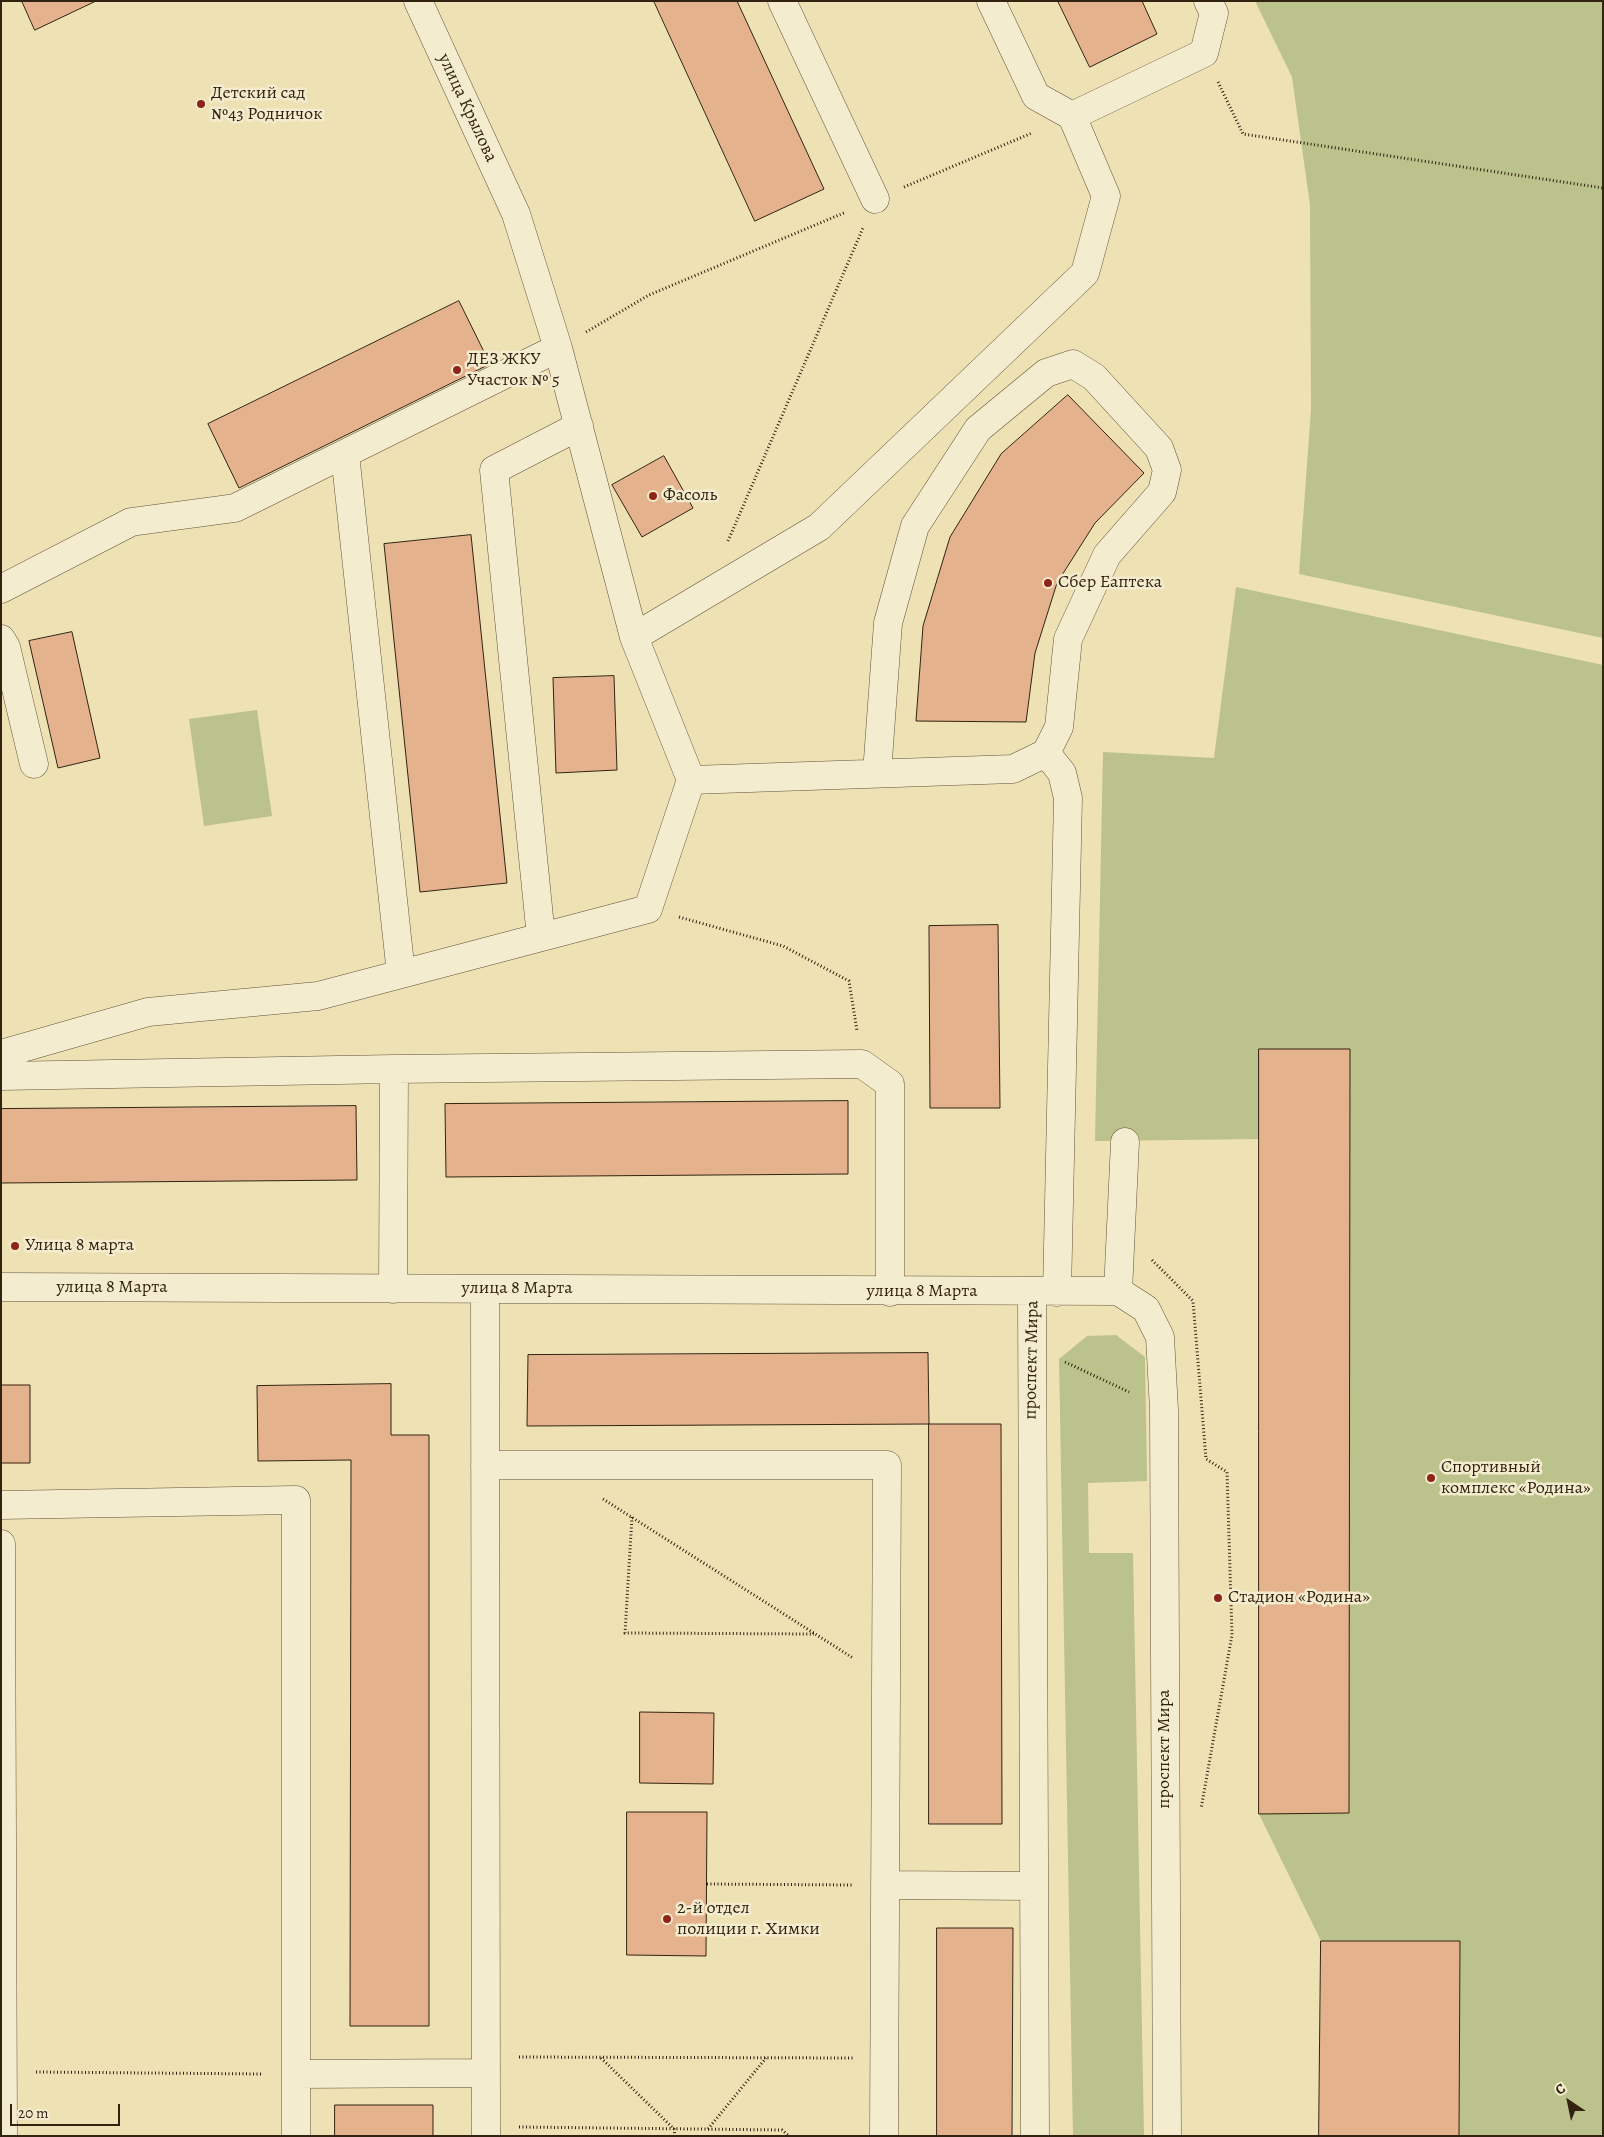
<!DOCTYPE html>
<meta charset="utf-8">
<style>
body{margin:0}
#map{position:relative;width:1604px;height:2137px;overflow:hidden;background:#eee1b4;font-family:Alegreya,serif}
canvas{display:block}
.frame{position:absolute;inset:0;border:2px solid #322311;pointer-events:none}
.north{position:absolute;left:1544px;top:2077px;width:50px;height:50px;-webkit-text-stroke:4px #f4ecce;paint-order:stroke;rotate:326deg;font-size:14px;font-weight:700;line-height:20px;text-align:center;color:#322311}
.north::after{content:'';display:block;margin:auto;width:18px;height:22px;background:#322311;clip-path:polygon(50% 0,100% 100%,50% 72%,0 100%)}
.scale{position:absolute;left:10px;top:2104px;width:110px;height:22px;box-sizing:border-box;border:2px solid #322311;border-top:0;padding-left:6px;font-size:15px;line-height:18px;white-space:nowrap;color:#322311;-webkit-text-stroke:4px #f4ecce;paint-order:stroke}
</style>
<div id="map">
<canvas width="1604" height="2137"></canvas>
<div class="frame"></div>
<div class="north">С</div>
<div class="scale">20 m</div>
</div>
<script>
const ctx = document.querySelector('canvas').getContext('2d');
ctx.lineJoin = 'round';
function fillPath(path, color) {
  ctx.fillStyle = color;
  ctx.fill(path, 'evenodd');
}
function stroke(path, color, width, dash) {
  ctx.strokeStyle = color;
  ctx.lineWidth = width;
  ctx.lineCap = dash ? 'butt' : 'round';
  ctx.setLineDash(dash || []);
  ctx.stroke(path);
}
function drawText(font, color, halo, rows, align = 'center') {
  ctx.font = font + ' Alegreya,serif';
  ctx.lineWidth = 5;
  ctx.setLineDash([]);
  ctx.textBaseline = 'middle';
  ctx.strokeStyle = halo;
  ctx.fillStyle = color;
  for (const [text, x, y, turn = 0] of rows) {
    ctx.save();
    ctx.translate(x, y);
    ctx.rotate((+turn || 0) * Math.PI / 180);
    ctx.textAlign = isNaN(turn) ? turn : align;
    if (halo) ctx.strokeText(text, 0, 0);
    ctx.fillText(text, 0, 0);
    ctx.restore();
  }
}
fillPath(new Path2D(`
 M1255,1H1603V638L1299,574L1311,410L1310,205L1292,77Z
 M1236,587L1603,665V2136H1319L1321,1941L1259,1814V1139L1095,1141L1103,752L1214,758Z
 M257,710L272,816L204,826L189,719Z
 M1116,1335L1145,1357L1147,1481L1088,1483L1089,1553H1133L1144,2136H1073L1059,1359L1087,1336Z`), '#bbc28b');
const building = new Path2D(`
 M22,1H96L35,30Z
 M654,1H737L824,189L755,221Z
 M1058,1H1142L1157,34L1090,67Z
 M459,301L490,364L239,488L208,424Z
 M1068,395L1144,473L1095,523L1057,583L1035,653L1026,722L916,721L923,626L950,537L1001,454Z
 M664,456L693,508L642,537L612,485Z
 M471,535L507,883L420,892L384,544Z
 M72,632L100,758L58,768L29,641Z
 M614,676L617,770L556,773L553,678Z
 M998,925L1000,1108H930L929,926Z
 M1259,1049H1350L1349,1813L1259,1814Z
 M848,1101V1174L446,1177L445,1104Z
 M356,1106L357,1180L1,1183V1109Z
 M928,1353L929,1424L527,1426L528,1355Z
 M391,1384V1435H429V2026H350L351,1460L258,1461L257,1386Z
 M1,1385H30V1463H1Z
 M929,1424H1001L1002,1824H929Z
 M640,1712L714,1713L713,1784L640,1783Z
 M627,1812H707L706,1956L627,1955Z
 M937,1928H1013L1012,2136H937Z
 M1321,1941H1460L1459,2136H1319Z
 M335,2105H433V2136H335Z`);
fillPath(building, '#e4b38e');
stroke(building, '#322311', 1);
const minor = new Path2D(`
 M782,1L875,199
 M991,1L1036,96L1072,116L1204,53L1214,13L1208,1
 M345,454L401,974
 M1,589L131,522L235,508L558,348
 M634,637L819,527L1085,273L1106,196L1072,116
 M1,639L6,647L34,764
 M1046,753L1062,773L1068,798L1057,1292
 M691,780L1013,769L1046,753L1059,727L1068,639L1107,555L1162,492L1167,470L1159,448L1094,377L1073,364L1046,373L978,429L915,526L888,623L877,773
 M541,937L494,470L579,426
 M1,1054L148,1012L318,996L648,909L691,780L634,637L558,348L516,214L418,1
 M1,1076L394,1069
 M1,1287L1118,1291L1146,1309L1160,1337L1164,1410L1167,2136
 M393,1289L394,1069L862,1064L890,1084V1292
 M485,1289L486,2136
 M1118,1291L1125,1142
 M1032,1292L1035,2136
 M485,1465H887L884,2136
 M1,1505L296,1500V2136
 M1,1544L3,2136
 M885,1885L1033,1886
 M296,2074L486,2073`);
stroke(minor, '#61523a', 29);
stroke(new Path2D(`
 M1218,82L1243,134L1603,188
 M904,187L1032,133
 M586,332L649,295L846,212
 M728,541L863,228
 M679,917L783,946L849,981L857,1031
 M1152,1260L1193,1301L1206,1459L1227,1472L1232,1635L1201,1809
 M1065,1362L1129,1392
 M603,1499L853,1658
 M632,1517L625,1633L814,1634
 M707,1884L852,1885
 M519,2057L853,2058
 M601,2058L674,2129L675,2136
 M36,2072L262,2074
 M519,2127L782,2130L789,2136
 M708,2129L766,2058`), '#322311', 3, [1, 2.5]);
stroke(minor, '#f4ecce', 28);
for (const [x, y, r, color] of [
 [201,104,5,"#8f2418"],
 [457,370,5,"#8f2418"],
 [653,496,5,"#8f2418"],
 [1048,583,5,"#8f2418"],
 [15,1246,5,"#8f2418"],
 [1431,1478,5,"#8f2418"],
 [1218,1598,5,"#8f2418"],
 [667,1919,5,"#8f2418"]
]) {
  const dot = new Path2D();
  dot.arc(x, y, r, 0, 2 * Math.PI);
  ctx.fillStyle = color;
  ctx.fill(dot);
  stroke(dot, '#f4ecce', 2);
}
drawText('18px', '#322311', '#f4ecce', [
 ["Детский сад",211,94],
 ["№43 Родничок",211,115],
 ["ДЕЗ ЖКУ",467,360],
 ["Участок № 5",467,381],
 ["Фасоль",663,496],
 ["Сбер Еаптека",1058,583],
 ["Улица 8 марта",25,1246],
 ["Спортивный",1441,1468],
 ["комплекс «Родина»",1441,1489],
 ["Стадион «Родина»",1228,1598],
 ["2-й отдел",677,1909],
 ["полиции г. Химки",677,1930]
], 'left');
drawText('18px', '#322311', '#f4ecce', [
 ["улица Крылова",467,108,65],
 ["улица 8 Марта",112,1288],
 ["улица 8 Марта",517,1289],
 ["улица 8 Марта",922,1292],
 ["проспект Мира",1032,1360,-89],
 ["проспект Мира",1165,1749,-90]
]);
</script>
